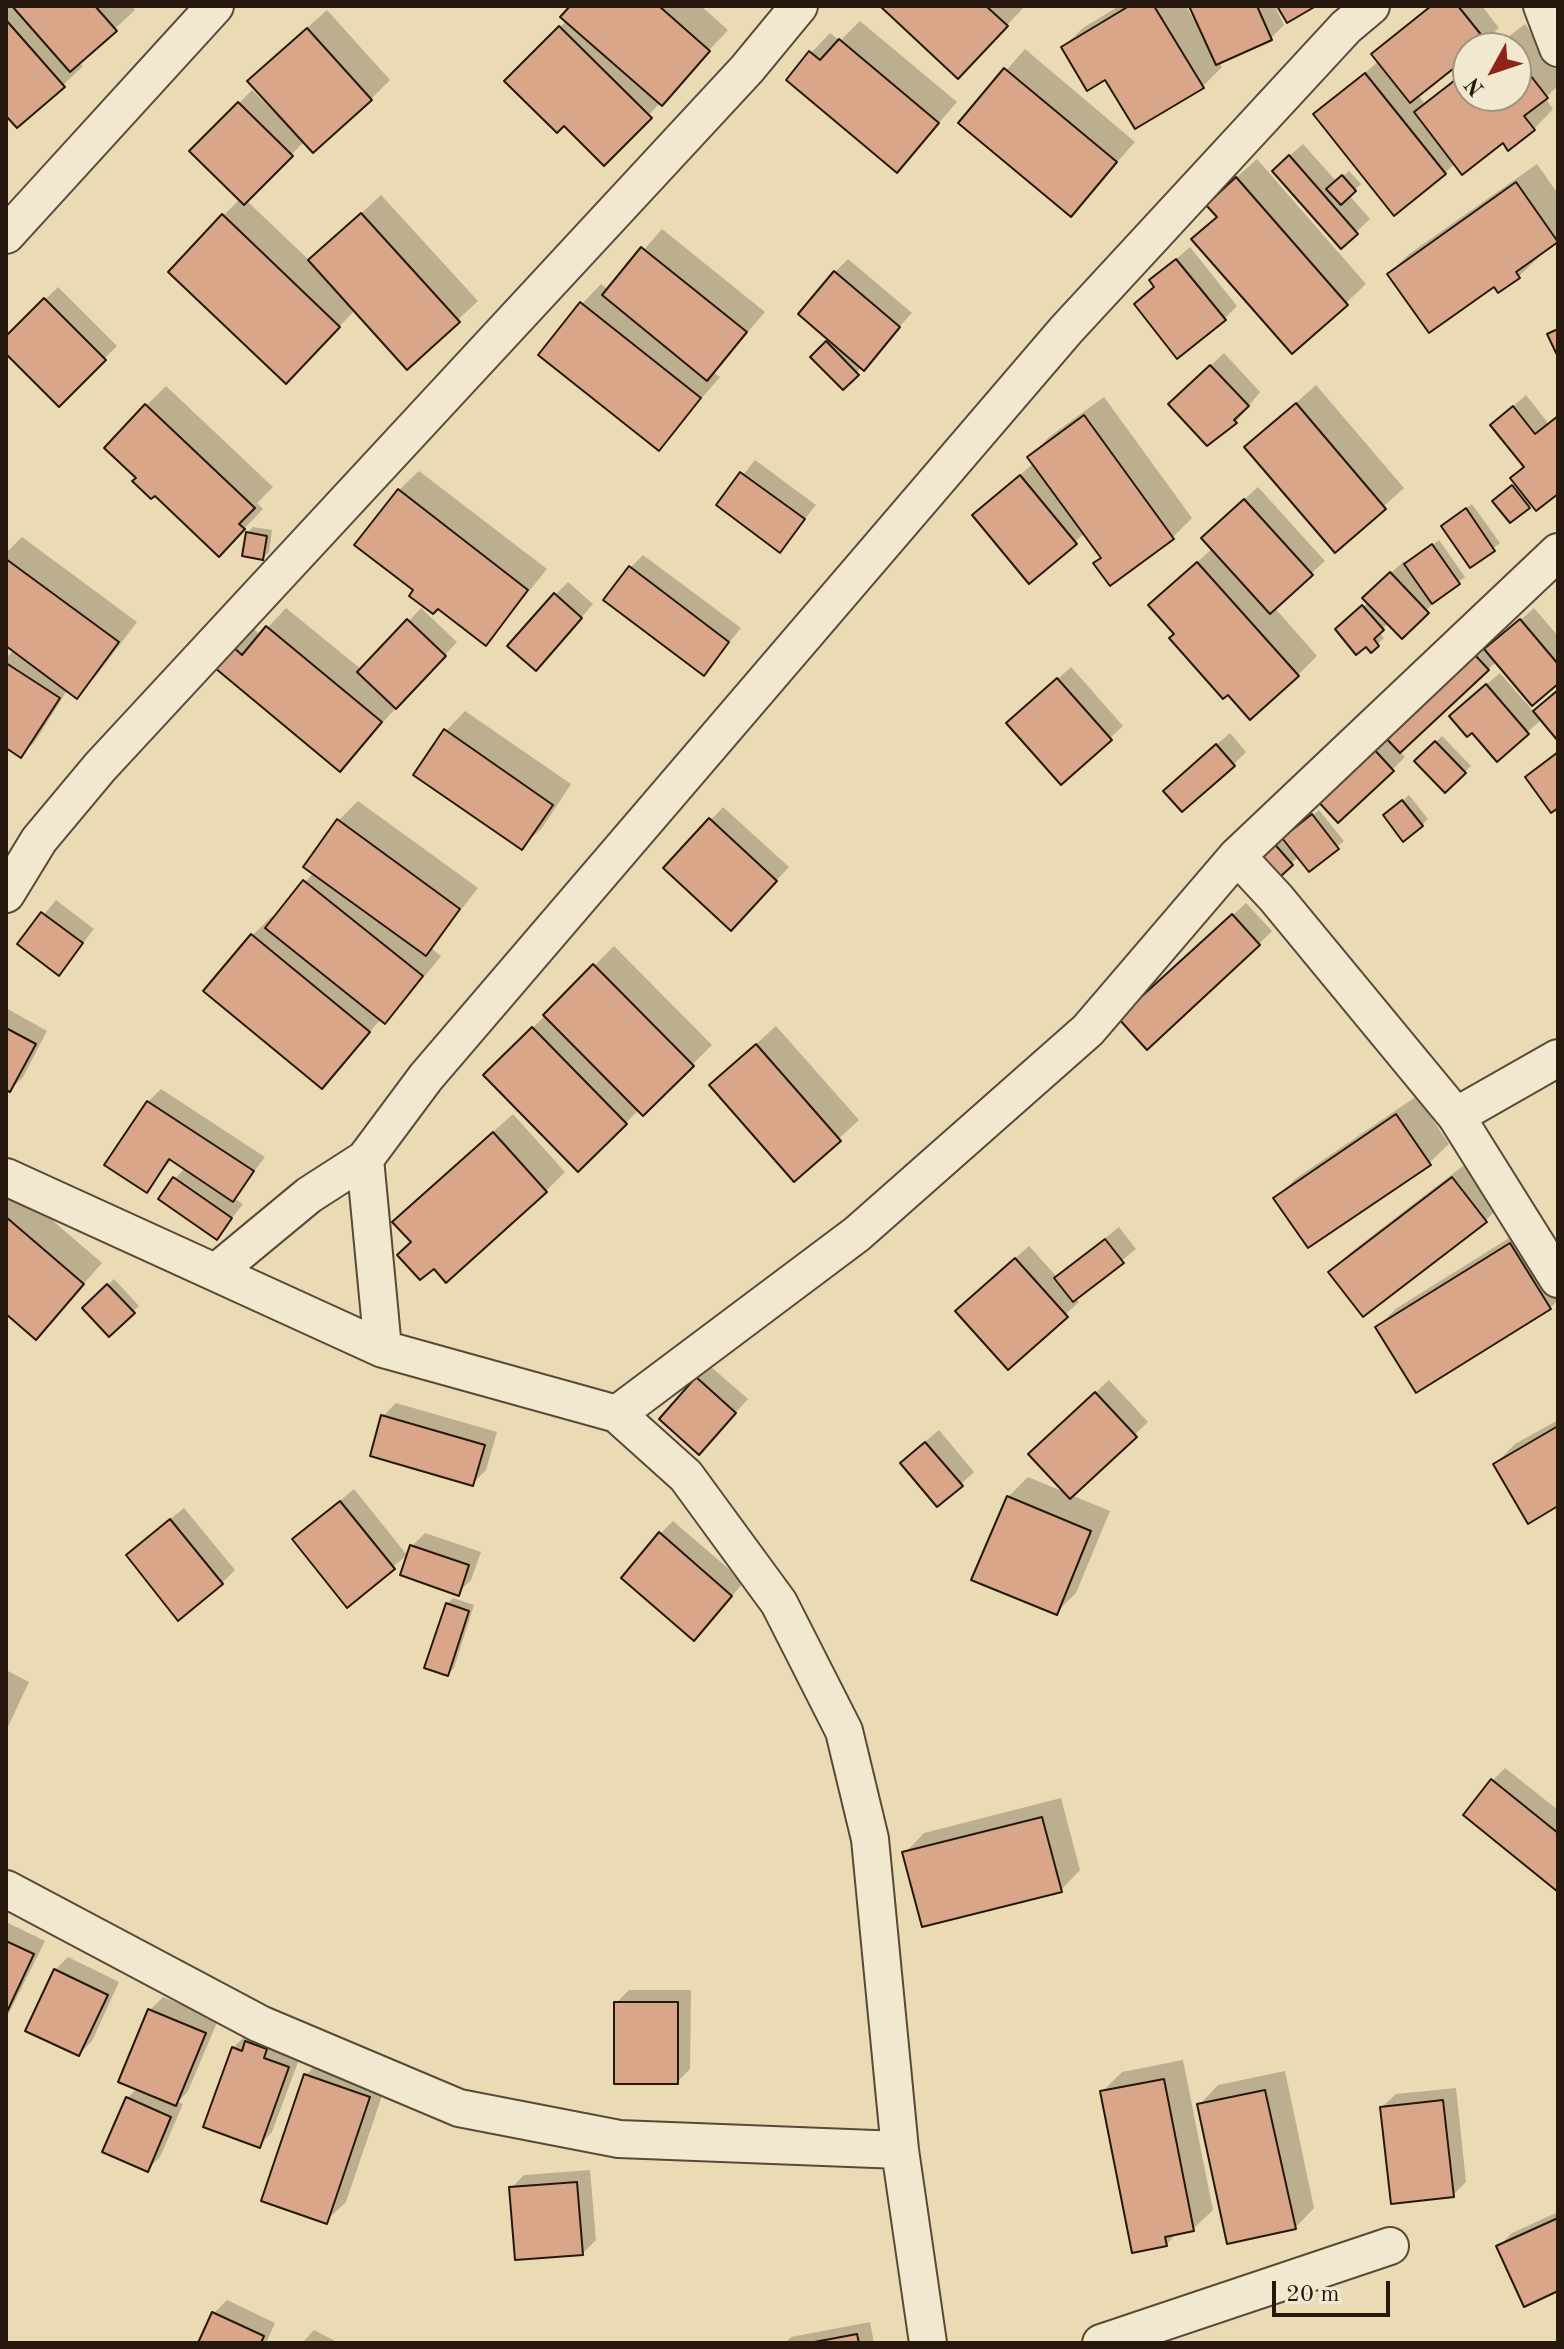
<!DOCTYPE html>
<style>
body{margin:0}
#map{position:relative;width:1564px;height:2349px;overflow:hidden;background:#ebdbb5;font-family:"Old Standard TT",serif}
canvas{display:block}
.frame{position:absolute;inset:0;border:8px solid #27180e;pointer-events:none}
.north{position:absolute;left:1452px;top:32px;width:80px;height:80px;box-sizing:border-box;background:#f2e8cf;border:2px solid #a19582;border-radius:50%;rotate:230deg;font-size:22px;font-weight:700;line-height:32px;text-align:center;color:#27180e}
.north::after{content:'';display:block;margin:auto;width:28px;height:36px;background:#8f2418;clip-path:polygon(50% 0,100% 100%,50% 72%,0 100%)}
.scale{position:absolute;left:1272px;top:2281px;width:118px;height:36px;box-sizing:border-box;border:4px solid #27180e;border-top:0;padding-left:10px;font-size:24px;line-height:28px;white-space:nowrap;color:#27180e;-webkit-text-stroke:6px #f2e8cf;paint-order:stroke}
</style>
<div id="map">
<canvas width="1564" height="2349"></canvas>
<div class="frame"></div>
<div class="north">N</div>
<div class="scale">20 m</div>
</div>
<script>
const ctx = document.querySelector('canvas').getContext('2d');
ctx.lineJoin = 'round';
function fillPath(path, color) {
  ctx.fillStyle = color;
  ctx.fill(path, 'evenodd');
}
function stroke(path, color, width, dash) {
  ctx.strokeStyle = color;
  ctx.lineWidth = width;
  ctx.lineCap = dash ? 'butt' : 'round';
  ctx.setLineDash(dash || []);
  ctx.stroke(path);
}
fillPath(new Path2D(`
 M6,6H132L135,10L79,62L83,66L63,85L6,112Z
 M573,6H701L728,30L604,163L564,123L507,81L567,20Z
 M885,6H1025L977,57Z
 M1119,6H1186L1196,23L1198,21L1191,6H1275L1284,25L1271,38L1219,62L1222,67L1203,86L1105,77L1063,47L1083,28Z
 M1431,6H1482L1499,28L1477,48H1468V55L1418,95L1425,104L1468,68V96H1516V48H1494L1525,24L1558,66V86L1545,98L1553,109L1534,129L1455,163L1445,173L1316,114L1379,61Z
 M327,10L390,80L371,99L305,141L246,200L310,261L381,195L478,301L407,367L355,310L306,362L223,216L240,199L192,151L252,90L273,111L276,109L270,61Z
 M860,21L957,102L897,171L811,53L830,33L840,41Z
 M1025,49L1135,142L1071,214L961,122Z
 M1303,144L1337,182L1349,171L1361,184L1349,195L1370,219L1341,246L1287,158Z
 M1257,159L1366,284L1346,303L1228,185Z
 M1537,164L1558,194V239L1537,254L1539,257L1519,276L1499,290L1495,284L1389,274L1409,254Z
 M662,229L765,312L713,372L720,377L659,448L582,304L601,284L609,290Z
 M1190,247L1237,306L1224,319L1156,286L1152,280Z
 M848,259L912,313L843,387L813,357L830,339L835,272Z
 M58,287L117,346L59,404L6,351V338Z
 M1224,353L1260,392L1236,422L1184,391Z
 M1316,385L1404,488L1335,550L1247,447Z
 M166,386L273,487L257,503L263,509L238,535L138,478L146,406Z
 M1526,395L1548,423L1558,416V491L1528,506L1501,495L1516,483L1513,478L1525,466L1492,425Z
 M1104,397L1192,518L1173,537L1110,583L1103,557L1085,533L1029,581L987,503L1034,463L1030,457L1049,437Z
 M755,460L816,505L780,550L719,505Z
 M419,471L547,569L486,644L416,590L399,490Z
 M1258,487L1325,561L1274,607L1317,656L1298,675L1176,634L1171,586L1213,548L1216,525Z
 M1472,504L1500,543L1471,566L1450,520Z
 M253,527L272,530L269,552L263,558L247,533Z
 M22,537L137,622L96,676L76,696L68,689L34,743L21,755L6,746V658L14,650L6,644V553Z
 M1439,540L1465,577L1439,597L1402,636L1389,623L1379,632L1384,638L1371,650L1344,623L1369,602L1378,585L1404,561L1407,564Z
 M643,555L741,628L704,673L630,568Z
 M568,582L593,604L549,655L555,595Z
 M286,608L362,670L421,608L457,642L340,769L218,668L254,629L261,635Z
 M1534,608L1558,636V681L1497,661L1399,750L1405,757L1392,770L1318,798L1488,642L1491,646Z
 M1071,667L1123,726L1110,738L1022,711Z
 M1500,673L1534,712L1558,690V738L1542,719L1497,759L1464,703Z
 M465,711L571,784L542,828L522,847L446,731Z
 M1230,733L1246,752L1233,765L1178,778Z
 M1442,736L1471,766L1445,790L1417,761Z
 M1409,795L1428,819L1422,825L1391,810Z
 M358,801L478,888L431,948L441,956L404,1002L385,1022L381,1019L322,1086L253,935L272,916L275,918L314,872L338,821Z
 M723,807L789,867L744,915L711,820Z
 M1319,810L1344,841L1310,869L1299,856L1281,874L1266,866L1278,836L1288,847L1291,832Z
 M56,900L94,929L59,974L20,944Z
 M1246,903L1272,931L1259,944L1134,1006Z
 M614,946L712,1045L644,1113L640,1109L578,1169L486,1075Z
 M6,1008L47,1031L23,1077L10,1090L6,1088Z
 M776,1026L859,1120L795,1179L711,1085Z
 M161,1089L265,1157L234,1198L243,1204L217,1237L175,1179L185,1168L172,1159L146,1191L107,1165L148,1102Z
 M1417,1096L1449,1144L1429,1163L1276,1198L1295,1179Z
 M513,1114L565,1172L546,1191L413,1242L414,1203Z
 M1472,1159L1505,1201L1485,1221L1331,1272L1351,1252Z
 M16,1189L102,1263L36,1337L6,1311V1197Z
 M1530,1225L1558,1270V1300L1550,1308L1377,1327L1397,1308Z
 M1119,1227L1136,1249L1075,1298L1079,1302L1008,1367L971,1298L1029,1246L1057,1277Z
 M114,1279L139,1306L109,1334L84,1308Z
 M710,1366L748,1399L712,1439L698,1378Z
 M1109,1380L1148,1422L1071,1495L1110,1511L1076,1593L1056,1613L1008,1497L1028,1477L1069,1494L1044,1441Z
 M396,1403L497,1432L486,1470L473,1483L383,1416Z
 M1558,1420V1504L1495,1464L1515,1444Z
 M939,1430L974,1472L961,1484L915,1450Z
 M354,1489L407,1555L348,1605L295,1539Z
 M184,1508L235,1570L222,1583L141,1543Z
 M673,1521L744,1582L707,1625L660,1534Z
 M425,1533L481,1552L471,1580L458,1593L412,1546Z
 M453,1598L474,1605L454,1668L448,1674L447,1604Z
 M6,1670L29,1682L6,1731Z
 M1505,1768L1558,1810V1889L1492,1781Z
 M1061,1798L1080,1870L1061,1890L905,1853L924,1833Z
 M6,1922L45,1941L6,2019Z
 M68,1957L119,1982L92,2041L79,2054L55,1970Z
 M629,1990H691L690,2069L677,2082L616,2003Z
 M163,1997L218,2020L188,2091L178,2102L183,2104L160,2157L147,2170L127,2098L138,2088L120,2081L150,2010Z
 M246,2035L301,2054L272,2132L259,2146L233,2048Z
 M325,2056L388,2078L346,2202L326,2221L305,2076Z
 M1183,2060L1213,2210L1193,2229L1178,2232L1166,2245L1102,2092L1122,2072Z
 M1285,2071L1314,2208L1295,2228L1199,2105L1218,2085Z
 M1456,2088L1466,2182L1453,2195L1382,2107L1396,2094Z
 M590,2170L596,2240L583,2253L511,2188L524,2175Z
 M1558,2212V2289L1499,2246L1512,2233Z
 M227,2300L275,2323L266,2343H200L214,2313Z
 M870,2322L874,2343H785L791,2337Z
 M314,2330L339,2343H302Z`), '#0003');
const building = new Path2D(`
 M12,6H95L117,31L70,72Z
 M570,6H659L710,51L662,106L560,17Z
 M986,6L1008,26L958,79L881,7Z
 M1129,6H1154L1204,88L1135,129L1105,80L1087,91L1061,47Z
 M1189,6H1257L1272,40L1216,65Z
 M1277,6H1316L1287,23Z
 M1431,6H1458L1487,42L1480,48H1468V57L1410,103L1371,54Z
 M6,20L65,87L17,128L6,116Z
 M559,26L652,118L604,166L564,126L557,133L504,81Z
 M307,28L372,100L313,153L247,81Z
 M839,39L939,123L897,173L786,80L809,51L820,60Z
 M1516,57L1548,98L1524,116L1535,130L1508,151L1503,143L1462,175L1414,112L1468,70V96H1516Z
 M1004,68L1117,162L1071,217L958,123Z
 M1365,73L1446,174L1394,216L1313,114Z
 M238,102L293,156L244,205L189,151Z
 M1289,155L1358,234L1341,249L1272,171Z
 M1342,175L1356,191L1341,205L1326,189Z
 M1236,177L1348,305L1292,354L1191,239L1217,217L1206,205Z
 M1516,182L1558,242L1516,272L1520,278L1498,293L1494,287L1429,333L1387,274Z
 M361,213L460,322L407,370L308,260Z
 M222,214L340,327L286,384L168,272Z
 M641,247L747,332L707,381L602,295Z
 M1176,259L1226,320L1177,359L1134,304L1154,287L1149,280Z
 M834,271L900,327L864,371L798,314Z
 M44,298L106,360L59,407L6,354V336Z
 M580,302L701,398L659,451L538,355Z
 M1558,329V357L1547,334Z
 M826,341L859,375L843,390L810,357Z
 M1210,365L1249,406L1234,420L1237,423L1207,446L1168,404Z
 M1296,403L1386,509L1335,553L1244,447Z
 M145,404L255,508L239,524L245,529L219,557L155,496L151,499L132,481L136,478L104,448Z
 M1513,406L1535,434L1558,416V494L1536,511L1510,478L1524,467L1490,425Z
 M1084,415L1174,539L1110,586L1093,563L1101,558L1027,457Z
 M740,472L805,519L780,553L716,505Z
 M1020,475L1077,544L1029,584L972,515Z
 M1512,485L1530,508L1510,523L1492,501Z
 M398,489L528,590L486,646L438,609L433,614L409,596L413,590L354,545Z
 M1244,499L1313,575L1270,614L1201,538Z
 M1466,508L1495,551L1470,568L1441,526Z
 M246,532L267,536L263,560L242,556Z
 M1432,544L1460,584L1432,604L1404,564Z
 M6,559L119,642L77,699L6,646Z
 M1197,562L1299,676L1250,720L1228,695L1223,699L1169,638L1174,634L1148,605Z
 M629,566L729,642L704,676L603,600Z
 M1390,572L1429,613L1402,639L1362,598Z
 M554,593L582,618L536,671L507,646Z
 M1362,605L1384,630L1374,639L1379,646L1371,653L1366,647L1356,655L1335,629Z
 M407,619L446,656L396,709L357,672Z
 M1520,619L1558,664V684L1532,706L1484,649Z
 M266,626L382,722L340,772L215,668L233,647L242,655Z
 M1474,654L1489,670L1400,753L1384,736Z
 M6,663L60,698L21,758L6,748Z
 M1057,678L1112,740L1061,785L1006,723Z
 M1486,684L1529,734L1497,762L1472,733L1467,737L1449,716Z
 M1558,690V741L1533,711Z
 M444,729L553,805L522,850L413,775Z
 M1435,741L1466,773L1445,793L1414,761Z
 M1216,744L1235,766L1182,812L1163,791Z
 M1371,746L1394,771L1338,823L1315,798Z
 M1558,752V808L1551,813L1525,777Z
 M1402,800L1423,826L1403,842L1383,815Z
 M1312,814L1339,849L1309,872L1282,838Z
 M709,818L777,881L731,931L663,868Z
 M337,819L460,909L426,956L303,867Z
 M1271,840L1293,865L1281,876L1263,866L1267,861L1258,852Z
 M303,880L423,976L385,1024L265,928Z
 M41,912L83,943L59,976L17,944Z
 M1232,914L1260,945L1147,1050L1118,1018Z
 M251,934L370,1032L322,1089L203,991Z
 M593,964L694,1066L643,1116L543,1015Z
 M532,1027L627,1124L578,1172L483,1075Z
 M6,1028L36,1044L10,1092L6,1090Z
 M756,1044L841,1141L794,1182L709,1085Z
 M147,1101L254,1171L233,1202L169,1159L147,1193L104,1165Z
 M1396,1114L1431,1165L1308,1248L1273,1198Z
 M493,1132L547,1192L446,1283L434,1269L420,1280L397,1255L411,1242L392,1222Z
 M173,1177L232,1218L217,1240L158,1199Z
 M1452,1177L1487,1222L1363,1317L1328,1272Z
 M6,1217L84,1284L36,1340L6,1314Z
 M1105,1239L1124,1263L1073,1302L1054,1278Z
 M1510,1243L1551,1309L1416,1393L1375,1327Z
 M1015,1258L1068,1317L1008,1370L955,1311Z
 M107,1284L135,1313L109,1337L82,1308Z
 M696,1377L736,1413L699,1455L659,1419Z
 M1095,1392L1137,1437L1070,1499L1028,1454Z
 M381,1415L485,1445L473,1486L370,1456Z
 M1558,1426V1506L1528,1524L1493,1464Z
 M925,1442L963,1486L937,1507L900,1463Z
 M1007,1496L1091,1531L1057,1615L971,1580Z
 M340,1501L395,1569L347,1608L292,1539Z
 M170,1519L223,1584L178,1621L126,1555Z
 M659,1532L732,1596L694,1641L621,1578Z
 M410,1545L469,1565L459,1596L400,1575Z
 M446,1603L469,1611L448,1676L424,1668Z
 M1491,1779L1558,1833V1892L1463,1815Z
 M1042,1817L1062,1892L922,1927L902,1852Z
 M6,1941L34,1954L6,2014Z
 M54,1969L108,1995L79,2056L25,2031Z
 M614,2002H678V2084H614Z
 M148,2009L206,2033L176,2106L118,2082Z
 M245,2041L267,2049L264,2058L289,2067L260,2148L203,2127L232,2047L242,2051Z
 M304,2074L370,2097L327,2224L261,2201Z
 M1164,2079L1194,2231L1165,2237L1167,2246L1132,2253L1100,2091Z
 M1265,2090L1296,2229L1227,2244L1197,2104Z
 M126,2097L171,2117L148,2172L102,2152Z
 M1443,2100L1454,2197L1391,2204L1380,2107Z
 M577,2182L583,2255L515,2260L509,2187Z
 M1558,2218V2291L1524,2307L1496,2246Z
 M212,2312L264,2336L261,2343H198Z
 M857,2334L859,2343H809Z`);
fillPath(building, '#d9a68a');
stroke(building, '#27180e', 2);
const street = new Path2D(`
 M1542,6L1558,48
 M6,235L215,6
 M1237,856L1276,898L1456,1116L1558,1279
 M6,894L39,840L100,767L747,69L799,6
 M1456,1116L1558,1058
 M365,1159L383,1349
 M6,1177L383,1349L617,1414L686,1476L779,1603L844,1731L870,1839L900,2150L928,2343
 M216,1272L309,1195L365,1159L426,1077L1066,330L1346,27L1371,6
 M617,1414L857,1234L1088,1030L1237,856L1558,552
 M6,1889L260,2024L459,2108L619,2139L900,2150
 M1101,2343L1390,2246`);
stroke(street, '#584938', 40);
stroke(street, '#f2e8cf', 36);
</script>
